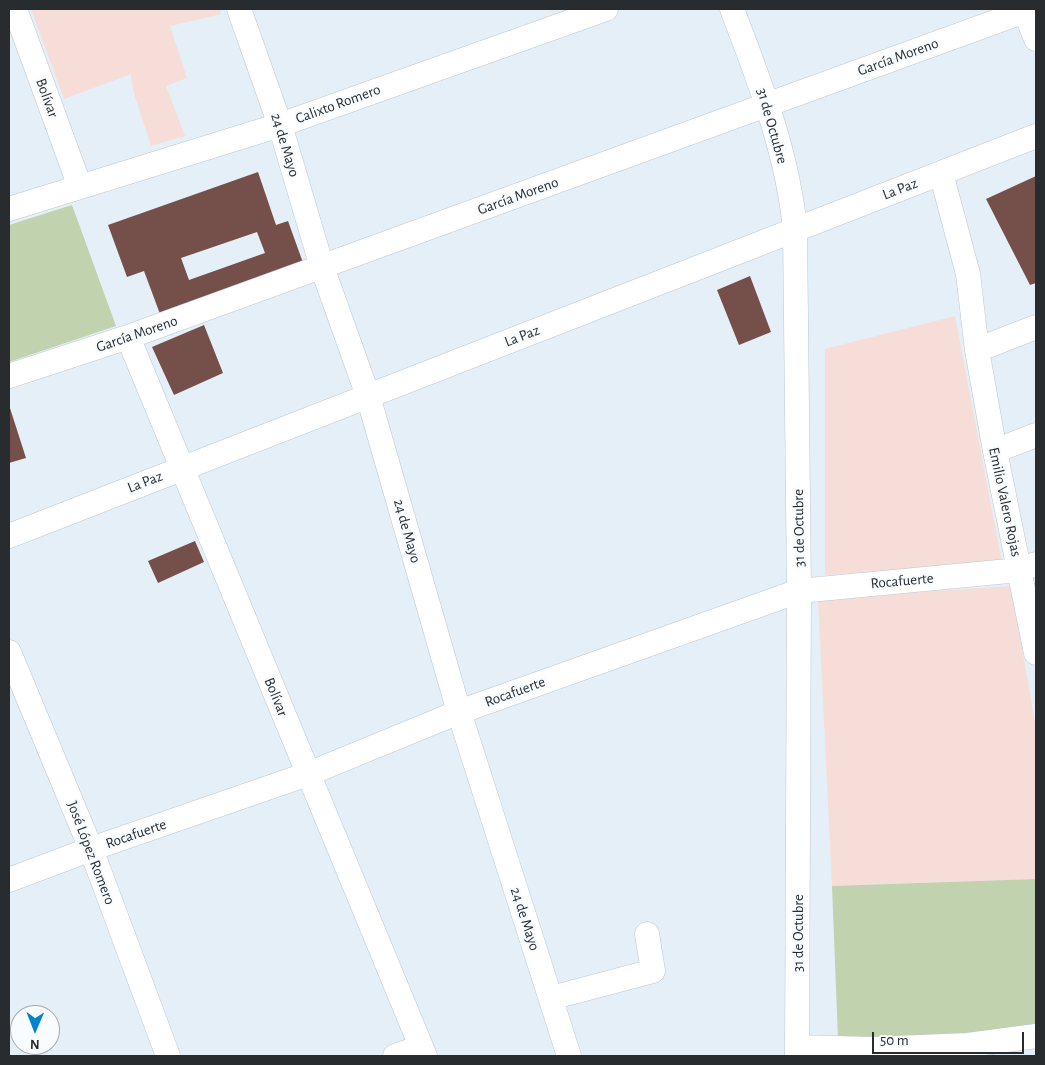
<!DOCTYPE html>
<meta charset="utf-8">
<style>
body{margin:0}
#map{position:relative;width:1045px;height:1065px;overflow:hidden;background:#e5eff7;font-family:"Alegreya Sans",sans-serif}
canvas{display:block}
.frame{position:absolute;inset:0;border:10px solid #282c2f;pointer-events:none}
.north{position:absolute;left:10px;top:1005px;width:50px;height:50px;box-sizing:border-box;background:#f8fcff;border:1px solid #a5a9ac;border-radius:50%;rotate:181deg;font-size:14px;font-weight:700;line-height:20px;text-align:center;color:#282c2f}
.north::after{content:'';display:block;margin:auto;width:18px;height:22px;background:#0083ca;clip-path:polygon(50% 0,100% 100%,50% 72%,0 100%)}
.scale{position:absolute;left:872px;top:1032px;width:152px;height:22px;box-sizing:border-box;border:2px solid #282c2f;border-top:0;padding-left:6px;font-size:15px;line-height:18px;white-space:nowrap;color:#282c2f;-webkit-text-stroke:4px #f8fcff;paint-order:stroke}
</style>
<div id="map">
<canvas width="1045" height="1065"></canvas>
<div class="frame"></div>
<div class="north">N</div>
<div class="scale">50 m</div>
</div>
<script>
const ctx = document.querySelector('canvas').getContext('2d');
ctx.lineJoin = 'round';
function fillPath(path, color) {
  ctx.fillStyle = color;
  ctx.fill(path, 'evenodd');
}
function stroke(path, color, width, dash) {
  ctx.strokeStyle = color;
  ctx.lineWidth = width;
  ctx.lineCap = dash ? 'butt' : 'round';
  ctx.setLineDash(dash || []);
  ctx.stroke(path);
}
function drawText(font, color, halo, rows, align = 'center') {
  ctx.font = font + ' "Alegreya Sans",sans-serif';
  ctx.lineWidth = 5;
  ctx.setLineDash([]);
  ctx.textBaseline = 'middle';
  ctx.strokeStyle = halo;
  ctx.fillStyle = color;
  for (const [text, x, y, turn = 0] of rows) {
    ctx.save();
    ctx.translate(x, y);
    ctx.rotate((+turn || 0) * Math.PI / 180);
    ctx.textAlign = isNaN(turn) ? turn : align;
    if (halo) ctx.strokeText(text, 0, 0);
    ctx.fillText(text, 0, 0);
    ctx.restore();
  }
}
fillPath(new Path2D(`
 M31,9H220L221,14L170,26L187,78L166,86L185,136L151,146L133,90L131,74L64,99Z
 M1011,586L1036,728V879L832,886L818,599Z`), '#f7ddd8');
fillPath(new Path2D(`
 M955,316L1002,563L825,575V349Z`), '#f7ddd7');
fillPath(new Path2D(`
 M72,205L116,326L9,362V225Z
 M1036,879V1027L971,1039H838L832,886Z`), '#c1d2af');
fillPath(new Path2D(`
 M258,172L276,225L288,221L306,271L163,322L144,271L127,277L108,225ZM257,232L265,253L189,280L181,258Z
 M1036,176V283L1030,285L986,199Z
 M750,276L771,332L739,345L717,290Z
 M204,325L223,373L174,395L152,347Z
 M9,405L26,458L9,463Z
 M195,541L204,562L158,583L148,561Z`), '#75504a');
const minor = new Path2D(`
 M15,9L80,187
 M239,9L280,125L322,267L368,396L459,712L569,1056
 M732,9C759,80 788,153 795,230L799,591L797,1056
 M1024,9L1036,39
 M941,173L968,274L977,350L995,451L1036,653
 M9,209L280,125L606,9
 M128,337L425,1056
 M977,350L1036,327
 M9,376L128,337L1025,11
 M995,451L1036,435
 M9,536L1036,136
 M9,652L91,849L168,1056
 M9,880L91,849L308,774L459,712L799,591L1019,570L1036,564
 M551,998L653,971L647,934
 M797,1047L873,1049L968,1045L1036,1036
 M395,1056L421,1047`);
stroke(minor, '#bdc7cf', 25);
stroke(minor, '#fff', 24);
drawText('15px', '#282c2f', '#f8fcff', [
 ["García Moreno",898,57,-20],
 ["Bolívar",47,98,70],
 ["Calixto Romero",338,104,-20],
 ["31 de Octubre",772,126,74],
 ["24 de Mayo",285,145,73],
 ["La Paz",900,189,-21],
 ["García Moreno",518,196,-20],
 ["García Moreno",137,334,-19],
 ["La Paz",522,336,-21],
 ["La Paz",145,482,-21],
 ["Emilio Valero Rojas",1005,502,78],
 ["31 de Octubre",799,528,-91],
 ["24 de Mayo",407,531,74],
 ["Rocafuerte",902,581,-5],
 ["Rocafuerte",515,692,-20],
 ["Bolívar",276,697,68],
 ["Rocafuerte",136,834,-19],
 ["José López Romero",91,853,69],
 ["24 de Mayo",525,919,72],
 ["31 de Octubre",798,933,-90]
]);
</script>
